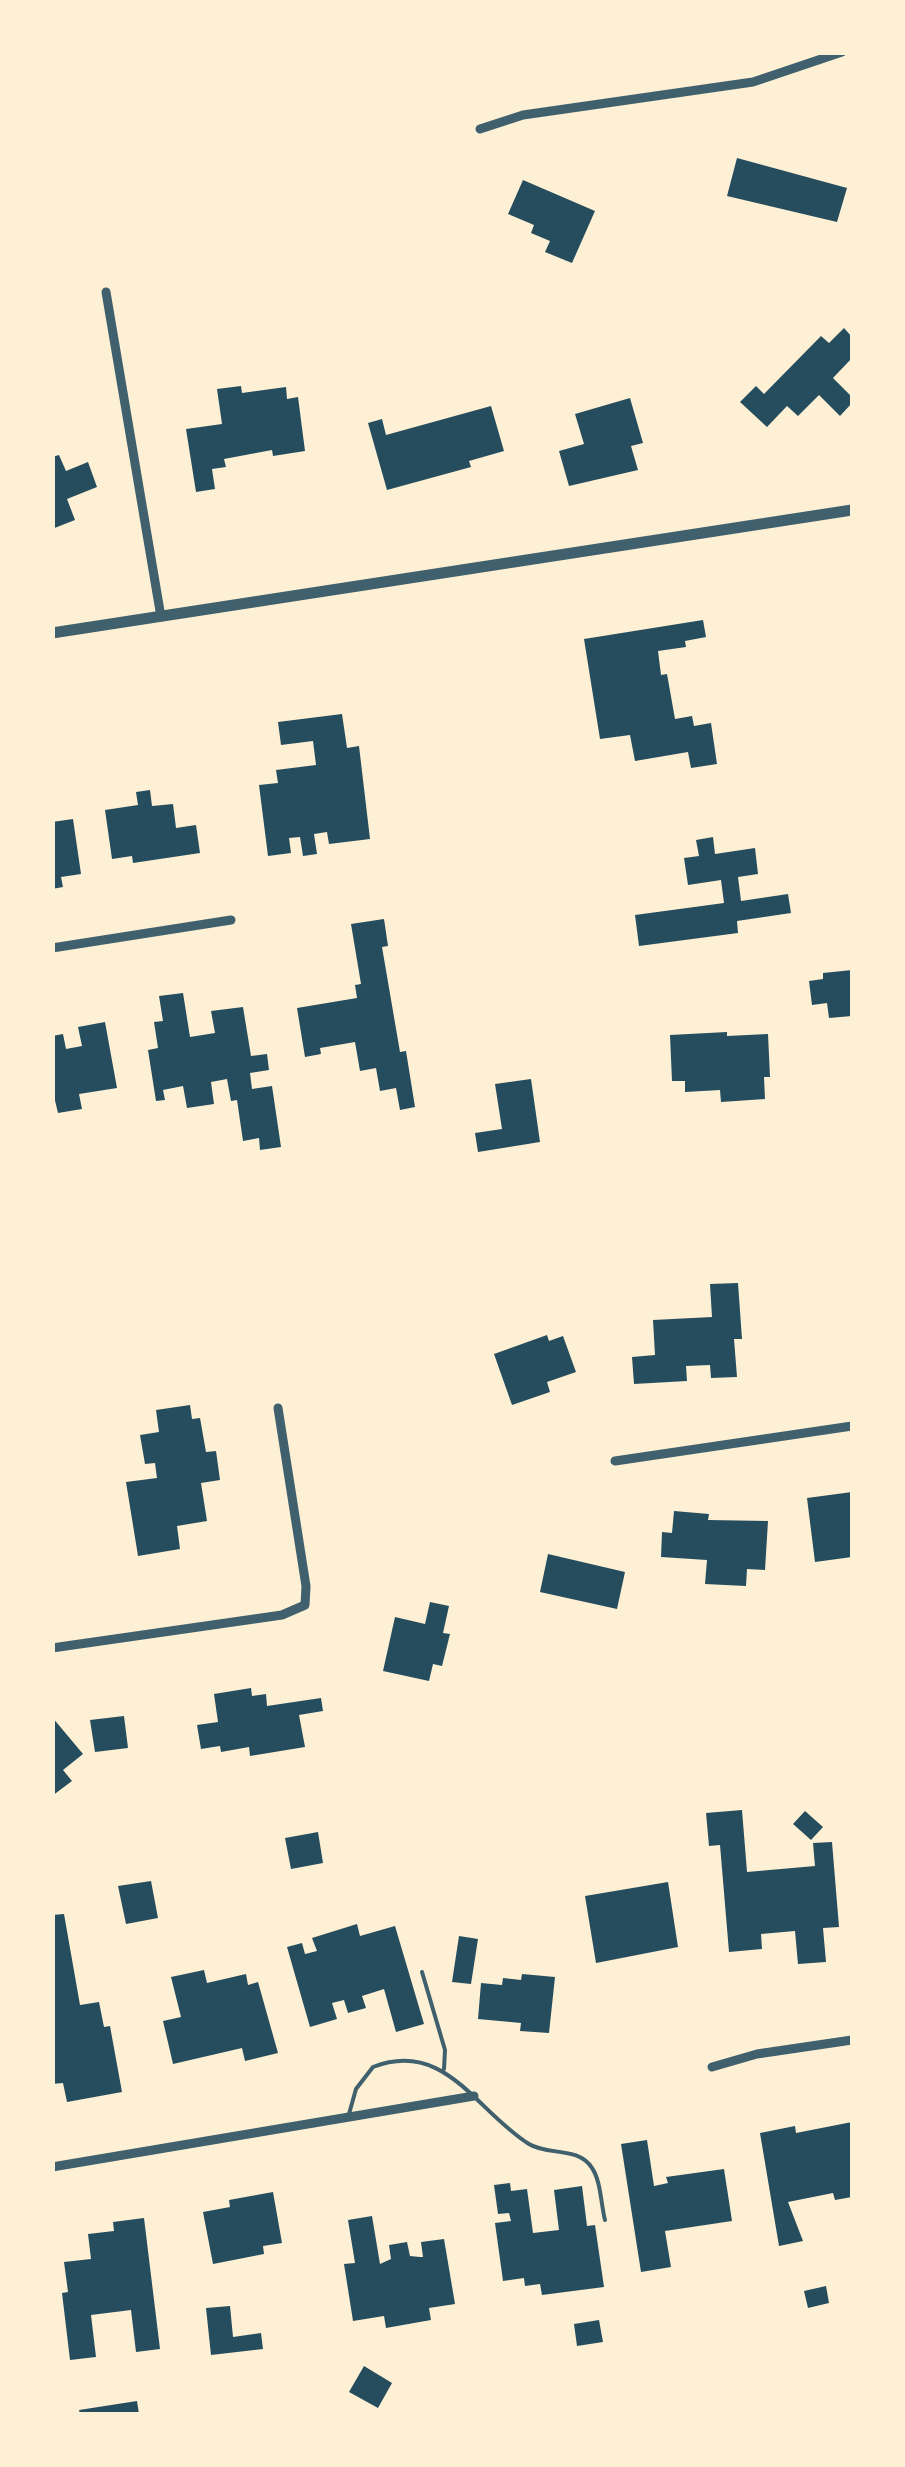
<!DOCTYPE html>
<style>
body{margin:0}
#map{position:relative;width:905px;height:2467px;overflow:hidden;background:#fdf0d5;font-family:"Noto Sans",sans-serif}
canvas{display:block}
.frame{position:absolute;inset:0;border:55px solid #fdf0d5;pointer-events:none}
</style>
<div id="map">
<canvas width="905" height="2467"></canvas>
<div class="frame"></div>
</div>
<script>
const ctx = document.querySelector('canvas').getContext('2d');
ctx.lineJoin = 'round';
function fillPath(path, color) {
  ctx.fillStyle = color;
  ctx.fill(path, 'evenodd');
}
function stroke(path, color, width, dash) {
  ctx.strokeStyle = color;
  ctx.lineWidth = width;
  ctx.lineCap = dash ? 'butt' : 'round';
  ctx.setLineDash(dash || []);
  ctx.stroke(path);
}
fillPath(new Path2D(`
 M737,158L847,188L837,222L727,196Z
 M523,180L595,211L572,263L545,252L550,241L531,233L534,225L508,214Z
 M844,328L852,337V358L833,378L852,397V403L840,416L819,395L798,416L787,406L767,427L740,402L756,386L764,394L821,336L829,343Z
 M241,386L242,393L286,387L287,399L298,397L305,451L273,456L272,450L224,459L226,467L212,469L215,489L196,492L186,429L222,424L217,389Z
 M630,398L643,443L631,446L638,470L569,486L559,451L584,444L575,414Z
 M491,406L504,451L469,461L471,467L387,490L368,423L382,419L386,435Z
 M59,455L66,471L88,462L97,487L67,499L75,520L52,529V457Z
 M703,620L706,637L685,641L686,647L658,651L661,675L667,674L675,719L692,716L694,726L711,723L717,764L691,768L688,752L635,761L630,735L600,739L584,639Z
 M342,714L347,748L359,746L370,839L329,844L327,832L314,834L317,854L303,856L300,837L289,838L291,853L268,856L259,785L278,783L276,770L316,765L313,741L281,745L278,722Z
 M150,790L152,806L173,804L176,828L196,825L200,853L133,863L132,856L112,859L105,810L138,805L136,792Z
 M73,819L81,874L61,877L63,887L52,889V822Z
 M713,837L715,854L755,848L758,874L738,877L741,901L788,894L791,913L737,921L738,933L639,946L635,915L724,903L721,880L688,885L684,858L699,856L696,840Z
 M384,919L388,946L382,947L400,1052L406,1051L415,1107L400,1110L396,1088L380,1091L376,1068L360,1071L355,1042L320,1048L321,1054L305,1057L297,1008L357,998L355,985L361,984L351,924Z
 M852,970V1016L829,1018L827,1003L812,1005L809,981L823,979V973Z
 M183,993L190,1037L215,1033L211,1011L243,1007L251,1056L267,1054L269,1070L250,1073L252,1089L272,1086L281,1147L260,1150L259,1138L243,1141L237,1100L231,1101L227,1079L211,1082L214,1104L187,1108L183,1086L163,1090L165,1100L156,1101L148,1050L158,1048L154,1022L163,1021L159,996Z
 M105,1022L117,1088L79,1094L82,1109L58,1113L52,1088V1036L63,1034L66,1049L82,1046L78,1027Z
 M727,1032V1036L768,1034L770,1077H764L765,1099L721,1102L720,1090L685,1092V1081H672L670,1035Z
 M531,1079L540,1142L478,1152L475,1133L502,1129L495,1084Z
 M738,1283L742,1339H734L737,1377L711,1378L710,1365L686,1366L687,1381L634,1384L632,1357L655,1355L653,1320L712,1317L710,1284Z
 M547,1335L549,1341L563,1336L576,1372L547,1382L550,1392L512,1405L494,1354Z
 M190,1405L192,1419L200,1418L206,1452L216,1451L220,1480L201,1483L207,1521L177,1526L180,1549L138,1556L126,1482L157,1478L155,1463L145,1464L140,1435L159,1432L156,1410Z
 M852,1492V1557L815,1562L807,1498Z
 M674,1511L709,1514L708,1520L768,1521L765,1570L747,1569L746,1586L705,1584L707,1560L661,1557L662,1532L672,1533Z
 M548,1554L625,1572L617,1609L540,1592Z
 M430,1602L449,1606L443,1633L450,1634L442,1666L433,1664L429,1681L383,1671L395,1617L425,1624Z
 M251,1688L252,1696L266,1694L267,1706L321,1698L323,1711L299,1715L305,1747L250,1756L249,1747L221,1752L220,1746L201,1749L197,1725L218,1722L214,1694Z
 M124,1716L128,1748L95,1752L90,1720Z
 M52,1717L83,1754L63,1770L72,1781L52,1796Z
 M742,1810L747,1872L815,1866L813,1843L832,1842L839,1927L823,1928L826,1962L798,1964L795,1931L761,1934L762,1949L729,1952L720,1845L709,1846L706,1813Z
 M805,1811L823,1827L811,1840L793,1824Z
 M318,1832L323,1863L291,1869L285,1838Z
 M151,1881L158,1918L126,1924L118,1886Z
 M668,1882L678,1947L596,1963L585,1896Z
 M64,1914L80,2005L99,2002L104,2027L110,2026L122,2092L67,2102L63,2083L52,2084V1915Z
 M357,1924L360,1936L395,1926L424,2024L396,2032L384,1989L362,1996L366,2008L348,2013L344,2000L332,2003L337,2019L310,2027L287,1947L302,1943L305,1954L317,1951L312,1938Z
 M459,1936L478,1939L471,1984L452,1982Z
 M204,1970L207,1983L246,1974L248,1985L258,1982L278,2053L245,2061L242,2048L173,2064L163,2021L181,2017L171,1977Z
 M522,1974L555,1977L549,2033L520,2031L521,2023L478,2019L481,1983L502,1985L503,1978L521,1980Z
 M852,2122V2197L835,2200L833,2193L788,2202L803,2241L779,2246L760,2133L795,2126L796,2133Z
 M647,2140L654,2186L668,2183L666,2177L724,2169L732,2221L665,2231L671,2267L641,2272L621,2144Z
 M510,2183L511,2191L527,2189L533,2233L559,2230L554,2190L582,2186L587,2226L595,2225L604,2287L542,2295L540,2284L525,2286L524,2278L503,2281L495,2223L511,2221L509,2213L498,2214L494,2185Z
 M273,2192L282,2243L263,2246L264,2254L213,2264L203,2212L230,2207L229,2200Z
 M372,2216L380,2264L391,2259L389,2245L407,2242L410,2256L420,2257H423L421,2242L444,2239L455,2304L429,2308L431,2320L386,2328L384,2316L353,2321L344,2264L355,2263L348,2220Z
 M144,2218L160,2349L136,2352L131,2310L91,2315L96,2357L70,2360L62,2293L68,2292L64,2262L91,2259L88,2234L114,2231L113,2222Z
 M826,2286L829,2303L808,2308L804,2291Z
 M230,2306L233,2337L261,2333L263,2349L211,2355L206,2308Z
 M599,2320L603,2342L577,2346L574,2324Z
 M364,2366L392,2383L378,2408L349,2392Z
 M137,2401L139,2414H80L79,2410Z`), '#264d5e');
stroke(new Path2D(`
 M422,1972L445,2050L444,2069
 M349,2114L356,2089L373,2067C445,2039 476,2111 529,2144C548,2156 578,2146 592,2168C601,2181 601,2205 605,2220`), '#3f606c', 4);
stroke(new Path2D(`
 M480,129L523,115L753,82L842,52
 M106,292L161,617
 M52,948L231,920
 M615,1461L852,1426
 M52,1648L282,1615L305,1605L306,1586L278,1408
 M712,2067L757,2054L852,2040
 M52,2167L474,2096`), '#3f606c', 9);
stroke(new Path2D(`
 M52,633L852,510`), '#3f606c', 11);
</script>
